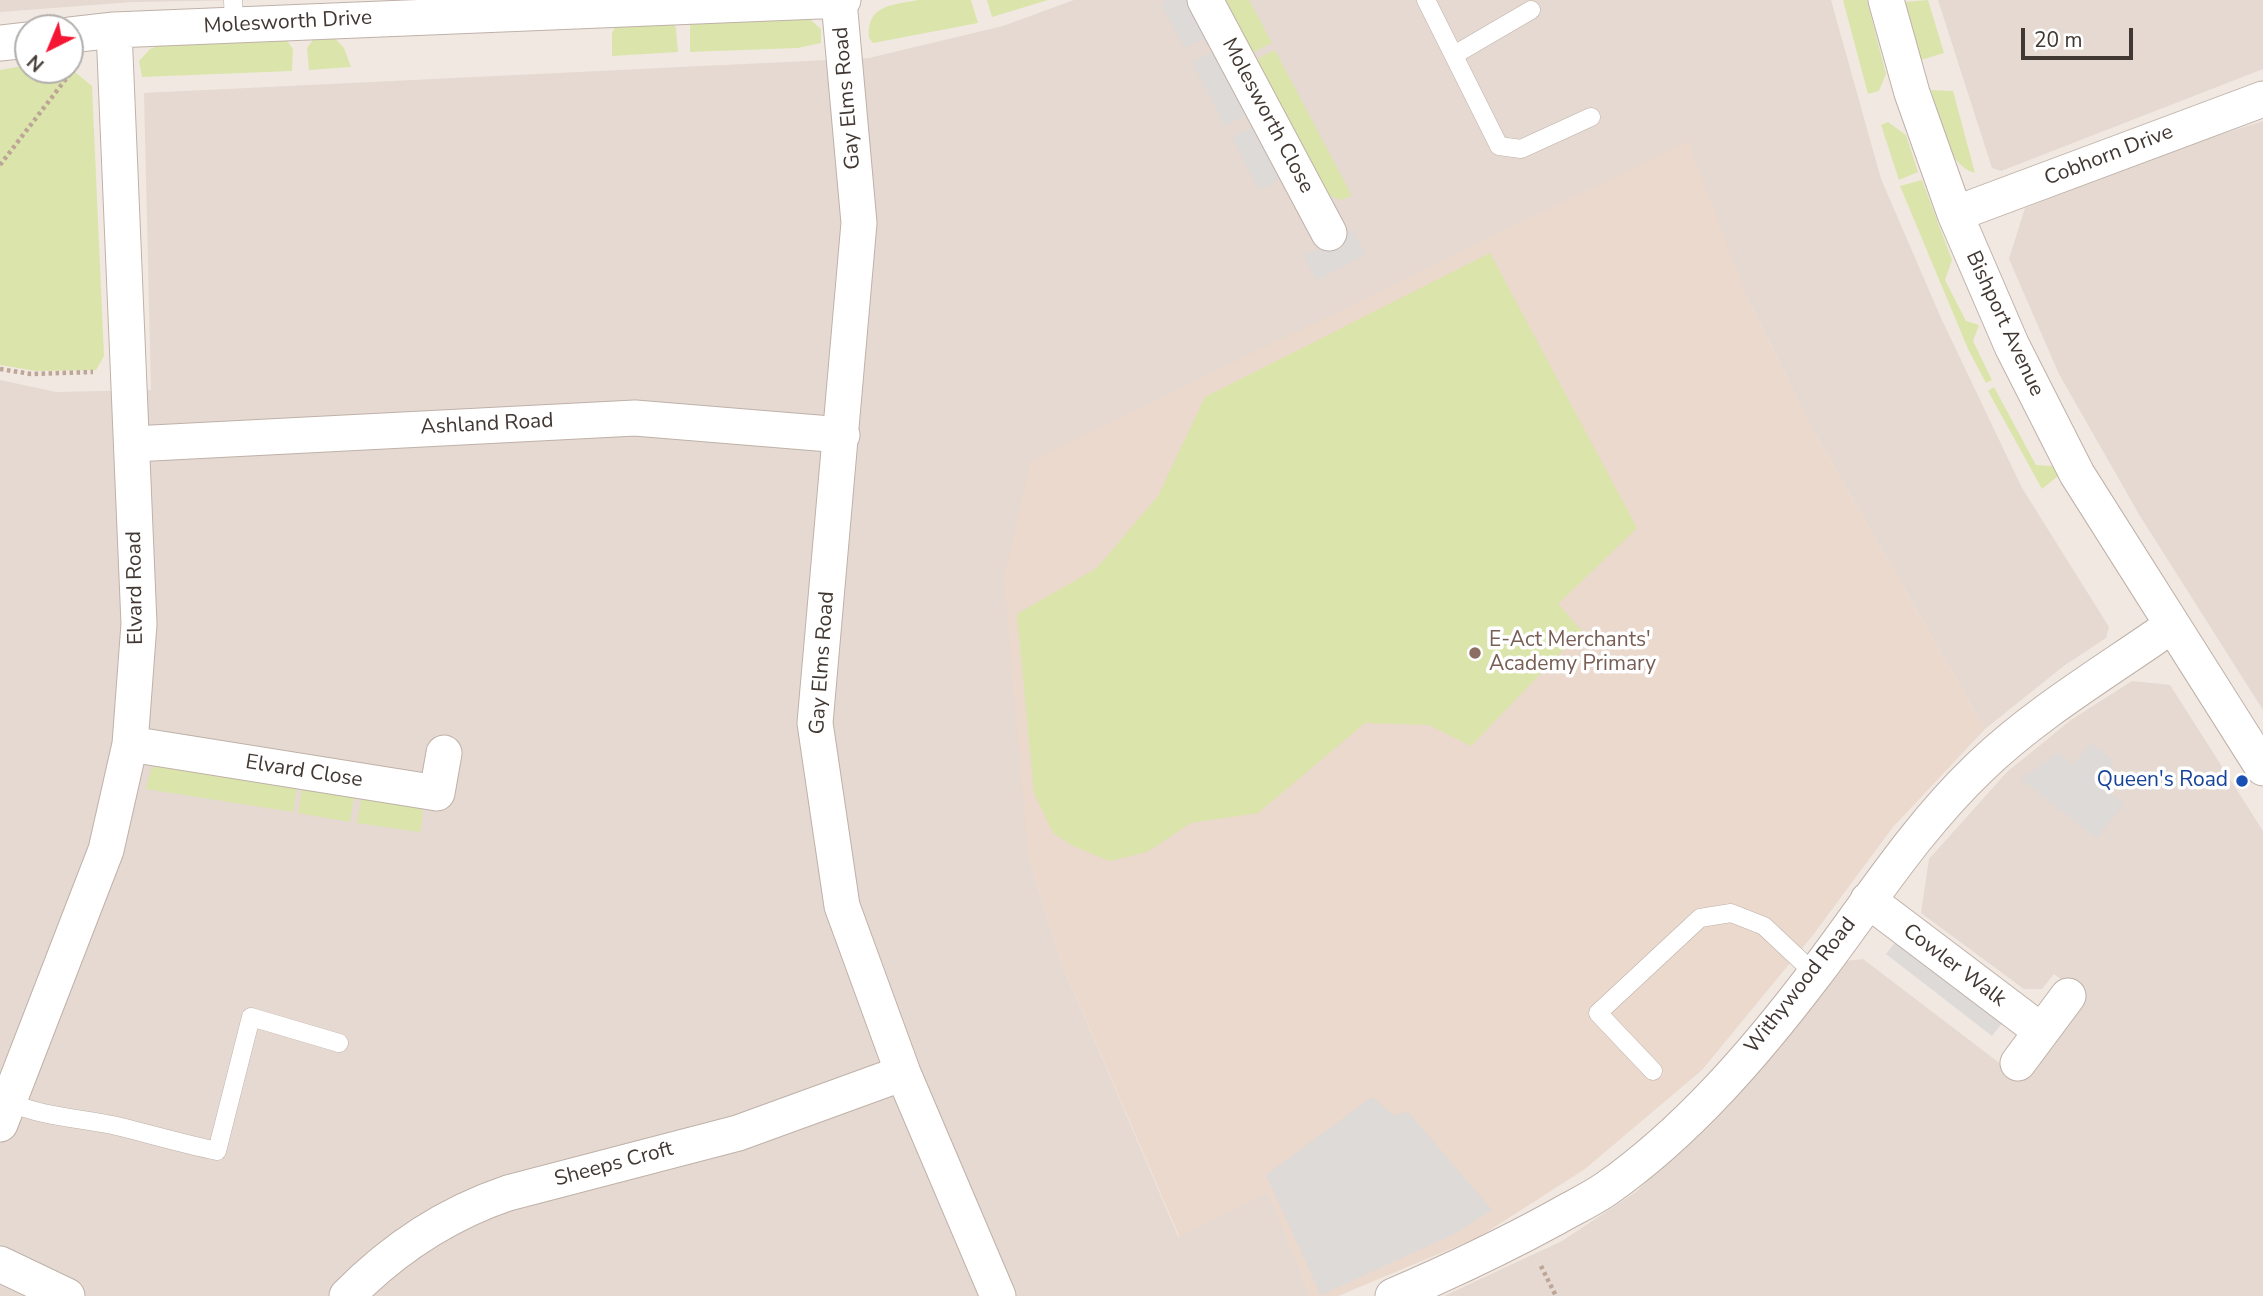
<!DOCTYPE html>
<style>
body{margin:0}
#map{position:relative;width:2263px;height:1296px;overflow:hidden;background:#f1e8e2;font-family:"Nunito Sans",sans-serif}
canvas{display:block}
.north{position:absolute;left:14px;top:14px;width:70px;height:70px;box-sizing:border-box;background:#fff;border:2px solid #b3afad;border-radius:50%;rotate:223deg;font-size:19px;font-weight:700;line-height:28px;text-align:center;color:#423833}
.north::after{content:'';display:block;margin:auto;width:24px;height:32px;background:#f41633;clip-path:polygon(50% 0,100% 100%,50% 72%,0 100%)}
.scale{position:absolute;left:2021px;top:28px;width:112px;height:32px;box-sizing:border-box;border:4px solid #423833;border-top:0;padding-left:9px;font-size:21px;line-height:24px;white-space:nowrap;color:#423833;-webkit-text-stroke:5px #fff;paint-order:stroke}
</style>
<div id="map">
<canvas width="2263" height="1296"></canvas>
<div class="north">N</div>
<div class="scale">20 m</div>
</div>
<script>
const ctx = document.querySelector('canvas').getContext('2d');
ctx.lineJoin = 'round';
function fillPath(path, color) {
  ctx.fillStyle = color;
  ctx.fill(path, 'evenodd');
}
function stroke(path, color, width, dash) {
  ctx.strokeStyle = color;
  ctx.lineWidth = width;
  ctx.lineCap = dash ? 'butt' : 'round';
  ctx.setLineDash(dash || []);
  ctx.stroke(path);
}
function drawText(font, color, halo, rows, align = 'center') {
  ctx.font = font + ' "Nunito Sans",sans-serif';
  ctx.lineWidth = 7;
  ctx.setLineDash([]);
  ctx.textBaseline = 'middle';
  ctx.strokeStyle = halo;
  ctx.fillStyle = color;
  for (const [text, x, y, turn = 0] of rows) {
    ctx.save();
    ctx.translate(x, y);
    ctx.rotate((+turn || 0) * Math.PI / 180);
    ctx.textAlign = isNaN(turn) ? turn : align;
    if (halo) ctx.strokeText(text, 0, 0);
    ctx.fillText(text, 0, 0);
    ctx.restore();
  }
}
fillPath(new Path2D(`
 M0,0H252L132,2L0,12Z
 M1074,0H1831L1881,179L1941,318L2022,488L2109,627L2106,638L2065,665L1985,729L1811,427L1746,295L1028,855L1061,962L1178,1236L1268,1192L1311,1296H0V380L56,392L151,390L144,93L869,58L1003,26Z
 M1938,0H2263V69L2001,171L1992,168Z
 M2263,121V710L2140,516L2059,374L2009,259L2025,208L2191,144Z
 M2132,681L2170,685L2263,831V1296H1444L1562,1241L1636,1192L1748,1082L1845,961L1863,959L2023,1081L2086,998L2054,974L2042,989H2024L1921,913L1929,859L2007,772L2071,720Z`), '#e5d9d1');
fillPath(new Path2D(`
 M1688,141L1746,295L1811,427L1985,729L1893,827L1813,935L1702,1070L1585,1169L1479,1237L1338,1296H1311L1268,1193L1179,1236L1061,962L1028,855L1004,578L1031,461Z`), '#ead9cc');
fillPath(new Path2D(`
 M918,0H971L978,23L873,43L869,38C866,5 892,5 918,0Z
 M987,0H1048L992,17Z
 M1224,0H1249L1272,43L1252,53Z
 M1843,0H1867L1886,74L1879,91L1868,94Z
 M1928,0L1944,53L1921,60L1904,2Z
 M797,14L811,20L821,29V43L798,48L690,52V24L695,19Z
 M671,19L676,28L678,52L612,56V33L617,23Z
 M332,35L344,48L351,67L309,70L307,48L316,36Z
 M285,38L293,49L292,71L142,77L139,61L150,49L162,44Z
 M1275,50L1352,196L1340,200L1327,194L1255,60Z
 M28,65V70L70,68L92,86L104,356L96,370L36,371L0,365V70Z
 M1931,90L1953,91L1975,173C1945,165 1939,116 1931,90Z
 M1888,122L1906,135L1918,172L1899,180L1881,125Z
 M1922,180L1952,260L1945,280L1966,321L1979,325L1973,341L1992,380L1986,383L1968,349L1900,186Z
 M1490,253L1637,528L1558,604L1582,631L1471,746L1429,725L1365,723L1258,813L1191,823L1147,852L1110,861L1073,846L1053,833L1034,793L1017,614L1097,568L1158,496L1205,397Z
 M1994,387L2036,465L2052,466L2058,476L2042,489L1988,391Z
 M157,765L298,782L293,812L146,789L151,769Z
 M303,783L355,792L350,822L298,813Z
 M362,792L419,805L423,813L420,832L357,823Z`), '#dbe5ab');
fillPath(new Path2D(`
 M1168,0H1188L1207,37L1185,48L1161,4Z
 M1214,51L1247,115L1225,126L1192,62Z
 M1255,126L1282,178L1259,190L1232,137Z
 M1353,230L1365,254L1317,280L1304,256Z
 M2091,743L2114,762L2097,783L2124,803L2097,838L2021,779L2058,753L2073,765Z
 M1897,940L2003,1022L1992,1036L1886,954Z
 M1372,1097L1393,1115L1408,1112L1492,1210L1452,1235L1321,1295L1266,1175Z`), '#dedad8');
const lane = new Path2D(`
 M233,0L234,25
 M1426,0L1499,146L1521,149L1591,117
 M1454,55L1531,10
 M1653,1071L1598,1013L1700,918L1731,913L1764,926L1815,974
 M9,1102C45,1118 84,1118 121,1127C153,1135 184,1144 217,1151L251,1017L339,1043`);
const street = new Path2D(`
 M1205,0L1329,233
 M1886,0L1912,93L1955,214L2012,346L2077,474L2263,768
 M839,1L859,223L815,723L842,906L903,1073L998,1296
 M70,35L114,30L843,0
 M0,43L28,40
 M1955,214L2263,99
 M133,444L635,418L842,435
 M130,744L437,793L444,753
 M1868,900L2041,1031
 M2018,1063L2068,996
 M0,1124L106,850L130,744L139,624L114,30
 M0,1264L67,1296
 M347,1296C392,1250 446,1214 508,1193L738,1133L903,1073
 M1393,1296C1449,1272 1502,1247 1555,1218C1572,1208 1590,1200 1606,1189C1687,1132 1755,1053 1815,974C1869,903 1915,829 1980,767C2036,713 2107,671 2171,626`);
stroke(lane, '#bfb1a8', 19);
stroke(street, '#bfb1a8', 37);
stroke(new Path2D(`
 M0,165L72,71
 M0,369L31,374L93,372
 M1541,1266L1556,1296`), '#bda597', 4.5, [3.5, 3.5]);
stroke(lane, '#fff', 18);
stroke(street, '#fff', 35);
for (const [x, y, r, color] of [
 [1475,653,7,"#8d6e63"],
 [2242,781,7,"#1a4fb4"]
]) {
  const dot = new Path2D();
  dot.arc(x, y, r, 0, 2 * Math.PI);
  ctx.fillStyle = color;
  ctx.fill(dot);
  stroke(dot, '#fff', 2.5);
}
drawText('21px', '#423833', '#fff', [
 ["Molesworth Drive",288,23,-3],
 ["Gay Elms Road",848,98,-95],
 ["Molesworth Close",1267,116,62],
 ["Cobhorn Drive",2109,156,-21],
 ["Bishport Avenue",2004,324,65],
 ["Ashland Road",487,425,-3],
 ["Elvard Road",136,588,-91],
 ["Gay Elms Road",823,663,-86],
 ["Elvard Close",304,772,9],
 ["Cowler Walk",1954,966,37],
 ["Withywood Road",1801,986,-52],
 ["Sheeps Croft",614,1165,-15]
]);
drawText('21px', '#785e54', '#fff', [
 ["E-Act Merchants'",1489,641],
 ["Academy Primary",1489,665]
], 'left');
drawText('21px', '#164399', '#fff', [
 ["Queen's Road",2228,781]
], 'right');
</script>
